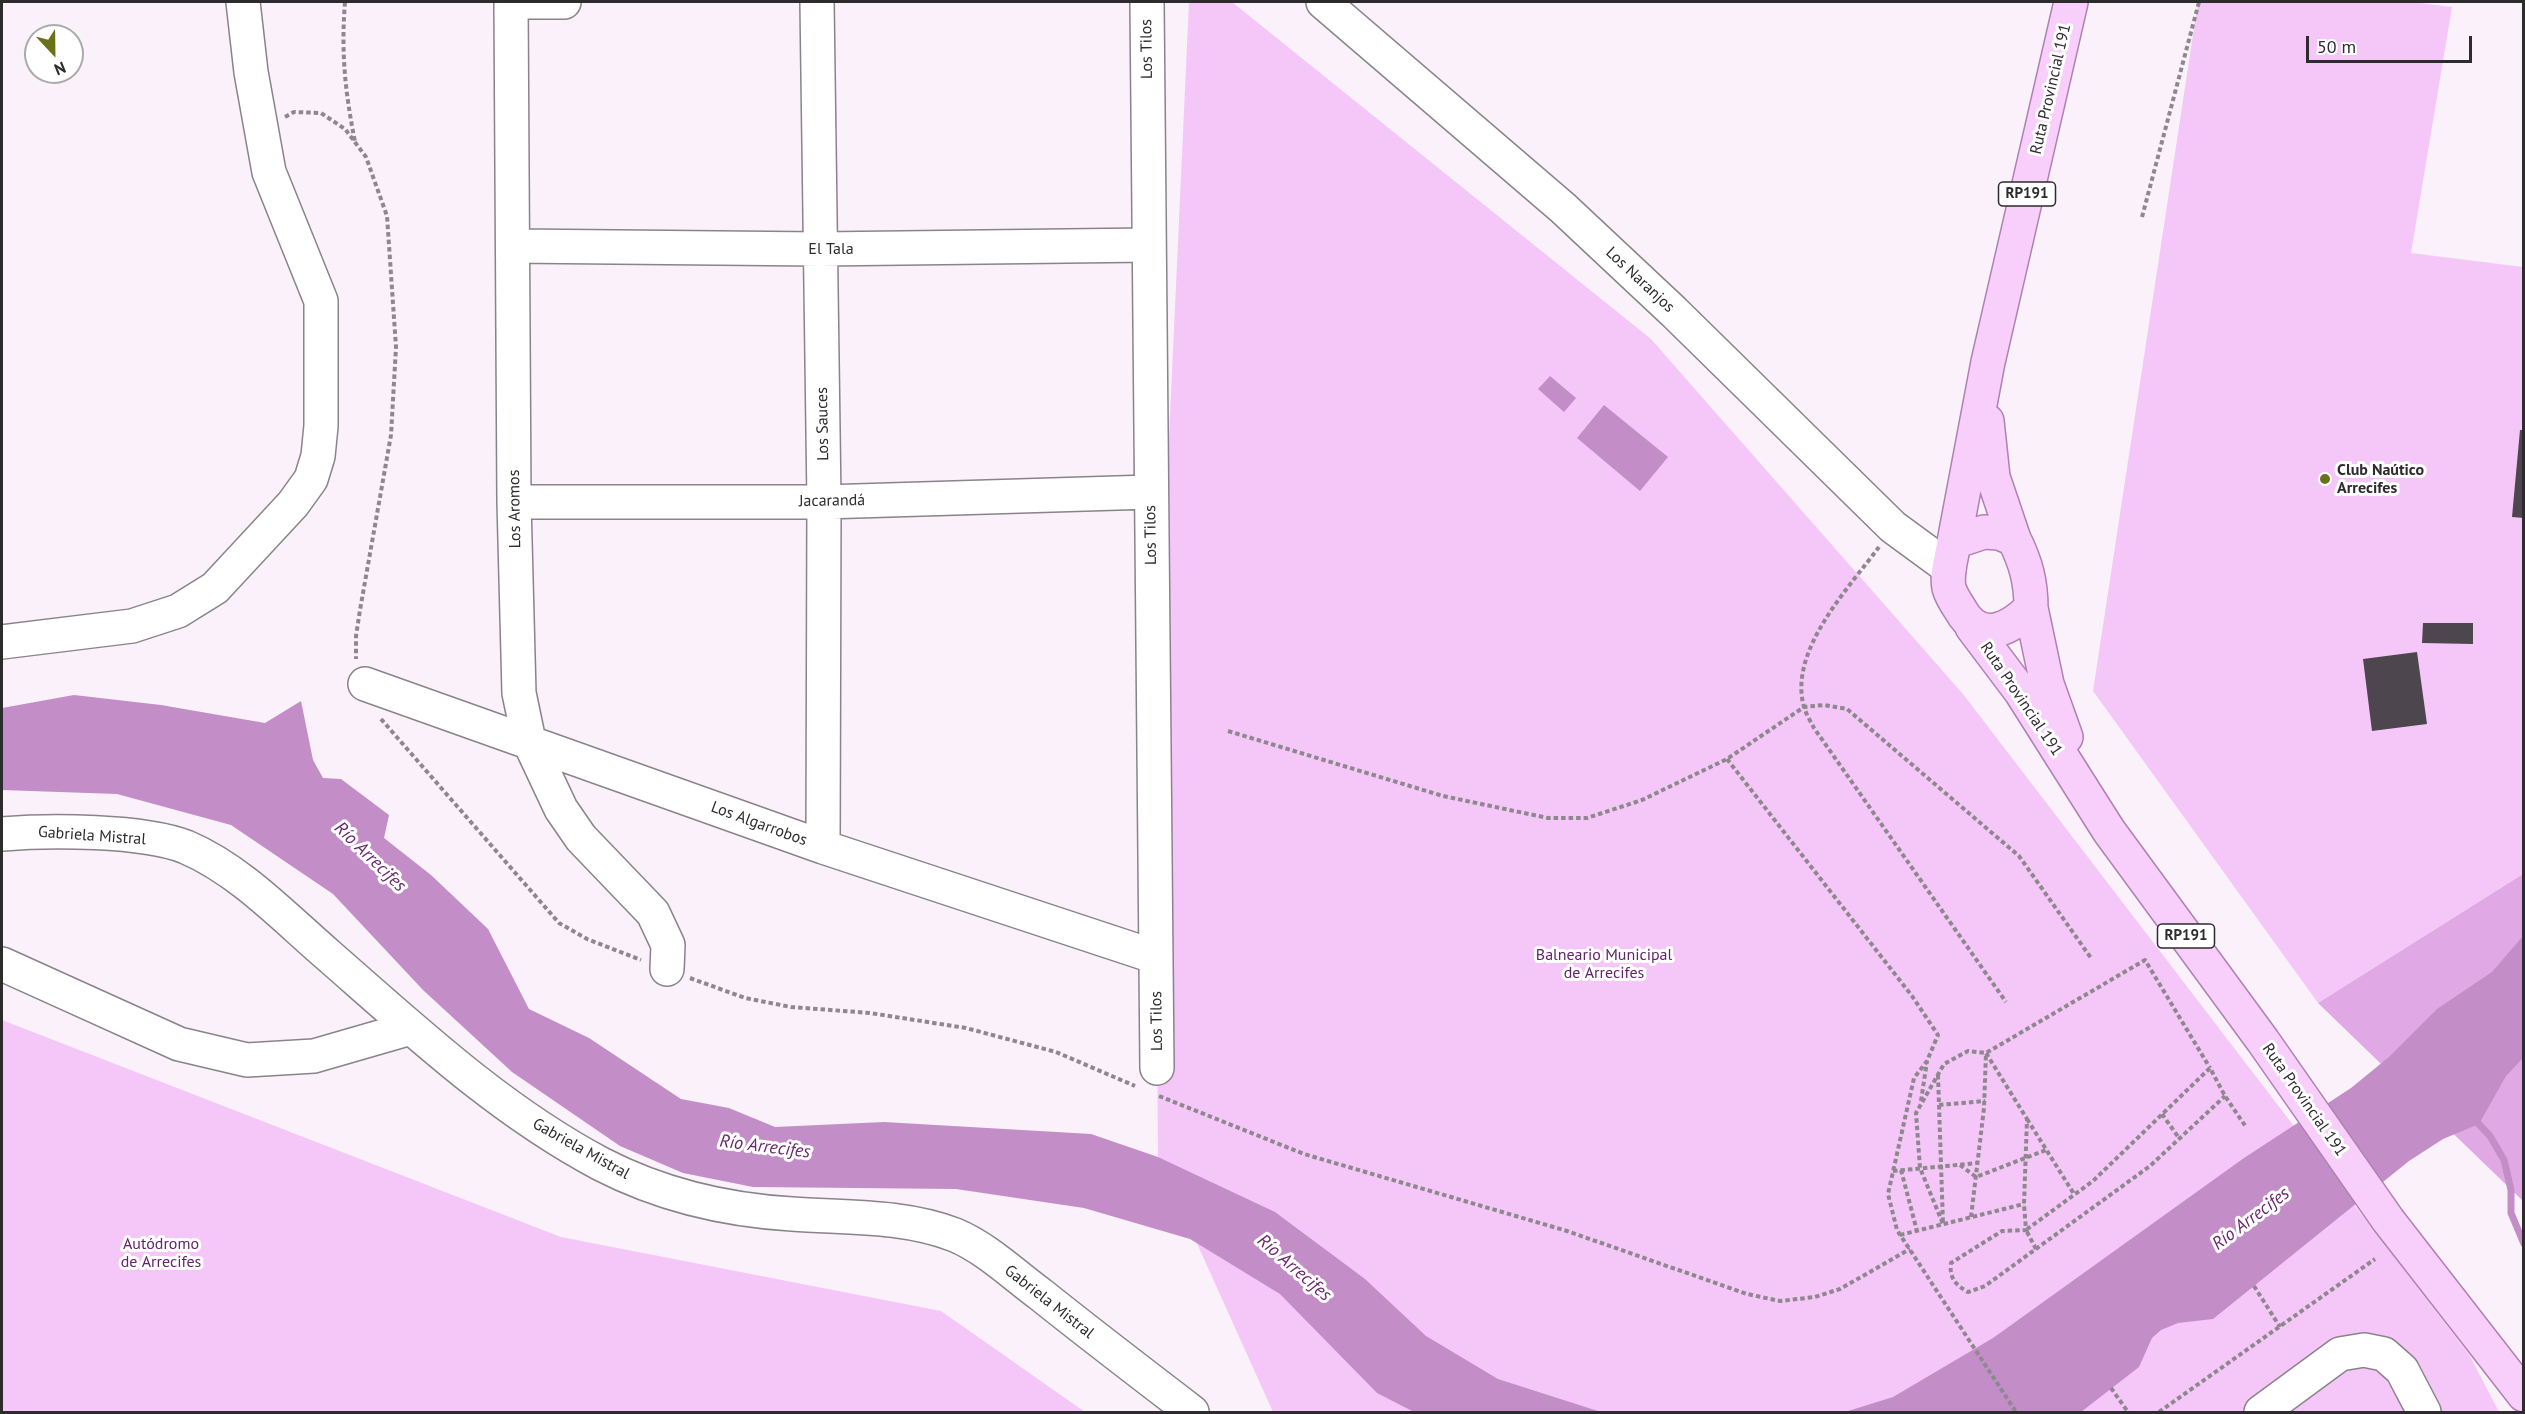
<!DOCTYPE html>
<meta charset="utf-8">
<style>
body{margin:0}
#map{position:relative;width:2525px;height:1414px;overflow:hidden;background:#faf1fa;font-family:"PT Sans",sans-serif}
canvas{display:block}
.frame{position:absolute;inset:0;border:3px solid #2e2b2e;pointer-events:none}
.north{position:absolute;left:24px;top:24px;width:60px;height:60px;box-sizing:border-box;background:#fff;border:2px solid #abaaab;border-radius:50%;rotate:158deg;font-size:16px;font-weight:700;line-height:24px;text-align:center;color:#2e2b2e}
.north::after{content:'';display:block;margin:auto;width:21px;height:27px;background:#6a7119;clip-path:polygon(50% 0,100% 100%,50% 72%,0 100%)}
.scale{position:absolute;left:2306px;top:36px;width:166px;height:27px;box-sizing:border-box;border:3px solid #2e2b2e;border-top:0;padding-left:8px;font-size:18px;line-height:21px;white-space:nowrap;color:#2e2b2e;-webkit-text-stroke:4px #fff;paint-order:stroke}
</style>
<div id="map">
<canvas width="2525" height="1414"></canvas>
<div class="frame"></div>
<div class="north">N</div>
<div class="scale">50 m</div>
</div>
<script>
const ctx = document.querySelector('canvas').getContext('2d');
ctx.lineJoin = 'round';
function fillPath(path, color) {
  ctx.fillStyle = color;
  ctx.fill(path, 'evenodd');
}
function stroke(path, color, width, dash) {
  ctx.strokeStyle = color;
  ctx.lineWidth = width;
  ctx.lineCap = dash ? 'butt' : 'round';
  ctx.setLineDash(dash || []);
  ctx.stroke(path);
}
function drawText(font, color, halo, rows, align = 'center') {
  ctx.font = font + ' "PT Sans",sans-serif';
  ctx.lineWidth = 6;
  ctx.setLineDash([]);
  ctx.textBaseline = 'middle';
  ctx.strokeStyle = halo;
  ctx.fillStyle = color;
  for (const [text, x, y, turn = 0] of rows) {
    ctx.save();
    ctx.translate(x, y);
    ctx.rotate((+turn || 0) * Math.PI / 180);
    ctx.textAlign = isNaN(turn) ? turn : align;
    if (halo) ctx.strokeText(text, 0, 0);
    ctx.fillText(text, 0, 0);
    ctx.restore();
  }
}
fillPath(new Path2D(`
 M1189,2H1232L1651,339L1963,694L2470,1356L2499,1412H1273L1158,1157L1155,743Z
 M2198,2H2412L2452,7L2411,253L2523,267V874L2318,1003L2093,691Z
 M2,1020L561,1237L941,1311L1085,1412H2Z`), '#f5c7f8');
fillPath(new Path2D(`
 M2523,874V1201L2318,1003Z`), '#e0a8e4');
fillPath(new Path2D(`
 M1550,376L1576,398L1564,412L1538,389Z
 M1604,405L1668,457L1640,491L1577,438Z
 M74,695L161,705L265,723L301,701L313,760L323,778L341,779L389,815L384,838L431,875L488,929L529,1009L589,1038L681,1099L729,1108L775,1127L884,1122L1091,1134L1158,1157L1275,1212L1365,1279L1426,1336L1498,1379L1601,1412H1414L1377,1393L1280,1294L1190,1239L1084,1208L956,1189L753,1187L683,1173L620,1146L512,1072L423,990L333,894L231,825L117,794L2,790V708Z
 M2523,936V1058L2506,1076L2479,1124L2443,1139L2409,1161L2213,1319L2178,1323L2161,1330L2152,1338L2139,1367L2081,1412H1845L1893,1397L1993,1338L2244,1158L2351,1088L2389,1057L2437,1009L2492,972Z`), '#c38dc7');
stroke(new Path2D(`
 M2474,1119L2490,1136L2504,1160L2511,1190V1213L2524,1244`), '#c38dc7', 7);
fillPath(new Path2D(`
 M2520,430H2524V518L2512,517Z
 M2423,623H2473V644L2422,643Z
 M2417,652L2427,724L2372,731L2363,659Z`), '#4d464e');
const minor = new Path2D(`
 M511,2L514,502L519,693L529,741L561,809L581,838L653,913L668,945L667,969
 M511,2H564
 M817,2L824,502L823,847
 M1147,2L1157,1068
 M1323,2L1563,208L1674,312L1893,527L1949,568
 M513,246L820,249L1149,245
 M514,502H824L1150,492
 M2,642L132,626L178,611L215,588L293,504L311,479L318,456L321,426V301L269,172L251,72L243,2
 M365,684L823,847L1156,957
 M2,834C49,830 143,830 186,847C240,870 284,917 328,955C414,1030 499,1110 601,1164C661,1195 725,1210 792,1214C846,1218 903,1215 955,1235C986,1248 1013,1274 1040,1294C1090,1334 1141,1373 1192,1412
 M2,964L179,1044L247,1060L314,1056L411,1028
 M2261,1412L2340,1354L2364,1350L2384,1354L2402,1370L2424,1412`);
const major = new Path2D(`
 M1987,421L1993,477L2014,539
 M1984,532L1999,533L2014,539C2026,563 2031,582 2031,608C2008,631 1979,644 1960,609C1956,603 1951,595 1949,588C1946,573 1952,557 1954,542Z
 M1954,542L1988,362L2071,2
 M2031,608L2047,684L2066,737
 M1972,627L2021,692L2109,831L2263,1041L2388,1220L2524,1395`);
stroke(minor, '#8a838b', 36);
stroke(major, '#af80b2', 36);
stroke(new Path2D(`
 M345,2C341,53 345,91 355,142
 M285,117L294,112L321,113L345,129L366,157L387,216L396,347L391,435L360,610L356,636V659
 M2142,217L2199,2
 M1879,547C1848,589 1788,651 1804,707C1806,714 1811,722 1814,728L2006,1002
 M381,719L559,923L587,939L641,960
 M1228,731L1443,796L1548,818H1587L1642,800L1727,759L1804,707L1824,705L1847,709L2019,856L2091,958
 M1727,759L1912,996L1938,1035L1927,1061L1914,1078L1888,1194L1897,1230L2016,1412
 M690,978L745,998L791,1007L870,1013L966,1028L1056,1052L1135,1086
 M1938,1075L1943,1224L1920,1168L1916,1113L1944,1064L1968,1051L1986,1053L2145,960L2210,1068
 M1159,1096L1304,1154L1567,1231L1747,1294L1780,1301L1815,1297L1840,1289L1910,1249
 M1921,1101L1927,1061
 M1939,1105L1985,1101
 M2162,1114L2179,1138
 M2027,1119L2074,1194
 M1960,1165L1976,1177L2046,1150
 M1901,1170L1917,1231
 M1893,1171L1978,1163
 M1971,1217L1984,1108L1986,1053L2027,1119L2024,1204L2026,1230L2002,1231L1951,1263C1949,1277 1955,1285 1968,1292L1985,1286L2150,1166L2225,1096
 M1900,1235L2024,1204
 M2036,1249L2026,1230L2093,1181L2210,1068L2225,1096L2246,1127
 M2254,1286L2280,1327
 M2111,1388L2128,1412
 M2159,1412L2375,1259`), '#8e888e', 4, [4.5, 3]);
stroke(minor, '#fff', 33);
stroke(major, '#f8cefb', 33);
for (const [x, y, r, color] of [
 [2325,479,6,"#6a7119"]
]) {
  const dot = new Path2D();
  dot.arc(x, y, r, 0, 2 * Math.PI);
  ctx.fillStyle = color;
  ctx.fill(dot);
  stroke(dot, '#fff', 2);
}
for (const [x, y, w] of [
 [2027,194,57],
 [2186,936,57]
]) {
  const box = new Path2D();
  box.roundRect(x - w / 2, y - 12, w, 24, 4.5);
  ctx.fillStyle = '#fff';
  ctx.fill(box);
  stroke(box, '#2e2b2e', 1.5);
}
drawText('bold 15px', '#2e2b2e', null, [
 ["RP191",2027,194],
 ["RP191",2186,936]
]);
drawText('16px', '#2e2b2e', '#fff', [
 ["Los Tilos",1147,49,-91],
 ["Ruta Provincial 191",2051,89,-77],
 ["El Tala",831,249],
 ["Los Naranjos",1640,280,43],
 ["Los Sauces",823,424,-91],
 ["Jacarandá",832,501,-1],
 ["Los Aromos",515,509,-91],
 ["Los Tilos",1151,535,-91],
 ["Ruta Provincial 191",2021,699,56],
 ["Los Algarrobos",759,824,20],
 ["Gabriela Mistral",92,836,4],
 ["Los Tilos",1157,1021,-91],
 ["Ruta Provincial 191",2304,1100,55],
 ["Gabriela Mistral",581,1149,29],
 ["Gabriela Mistral",1049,1302,38]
]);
drawText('bold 16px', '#2e2b2e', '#fff', [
 ["Club Naútico",2337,470],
 ["Arrecifes",2337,488]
], 'left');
drawText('16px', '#632269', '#fff', [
 ["Balneario Municipal",1604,955],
 ["de Arrecifes",1604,973],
 ["Autódromo",161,1244],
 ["de Arrecifes",161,1262]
]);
drawText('italic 18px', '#68276d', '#fff', [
 ["Río Arrecifes",370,857,44],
 ["Río Arrecifes",765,1147,7],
 ["Río Arrecifes",2251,1219,-37],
 ["Río Arrecifes",1294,1268,41]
]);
</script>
